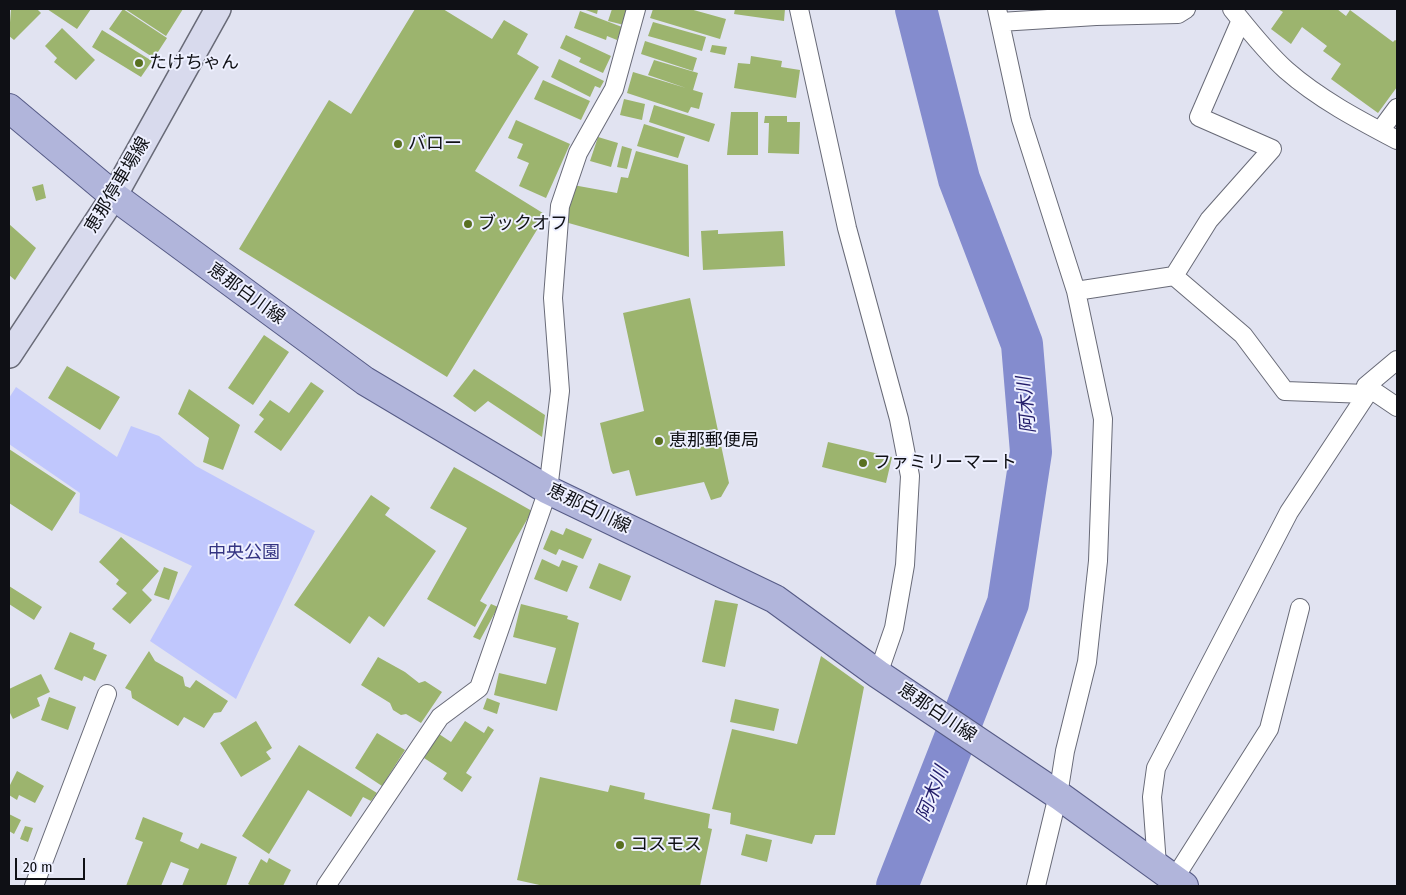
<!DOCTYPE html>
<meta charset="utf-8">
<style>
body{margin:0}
#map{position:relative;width:1406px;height:895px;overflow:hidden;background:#e1e3f1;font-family:"Fira Sans Condensed",sans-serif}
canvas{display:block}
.frame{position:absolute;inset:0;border:10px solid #0f1015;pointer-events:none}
.scale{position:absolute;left:15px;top:858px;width:70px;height:22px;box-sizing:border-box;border:2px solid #0f1015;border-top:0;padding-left:6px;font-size:15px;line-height:18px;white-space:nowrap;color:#0f1015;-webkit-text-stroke:4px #eef0ff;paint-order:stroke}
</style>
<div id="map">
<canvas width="1406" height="895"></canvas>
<div class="frame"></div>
<div class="scale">20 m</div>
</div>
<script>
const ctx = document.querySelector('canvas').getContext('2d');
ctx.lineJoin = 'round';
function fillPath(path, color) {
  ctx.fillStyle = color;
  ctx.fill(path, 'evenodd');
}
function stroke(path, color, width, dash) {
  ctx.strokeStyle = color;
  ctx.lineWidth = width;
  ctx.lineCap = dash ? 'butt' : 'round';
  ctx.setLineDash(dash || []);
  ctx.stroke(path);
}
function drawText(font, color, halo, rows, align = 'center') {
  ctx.font = font + ' "Fira Sans Condensed","Noto Sans JP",sans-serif';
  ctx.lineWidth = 4;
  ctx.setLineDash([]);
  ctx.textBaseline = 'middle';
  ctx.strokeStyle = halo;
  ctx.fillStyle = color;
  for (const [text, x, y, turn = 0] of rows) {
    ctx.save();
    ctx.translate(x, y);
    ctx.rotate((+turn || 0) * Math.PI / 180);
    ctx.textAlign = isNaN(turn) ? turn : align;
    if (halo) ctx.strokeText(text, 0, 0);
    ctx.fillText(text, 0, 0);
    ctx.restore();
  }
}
fillPath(new Path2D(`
 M16,387L117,457L131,426L159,436L196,466L315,531L236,699L150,641L192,566L79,513L80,493L9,444V398Z`), '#c0c7fd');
stroke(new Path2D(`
 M897,886L1008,603L1031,452L1022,344L959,179L916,9`), '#848cce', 42);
fillPath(new Path2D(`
 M11,9H37L41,13L14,40L9,36Z
 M47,9H91L77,29Z
 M123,9L167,38L154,58L109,29Z
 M125,9H183L166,36Z
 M415,9H443L492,39L504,20L528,34L517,54L539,67L475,171L546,215L447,377L239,249L329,100L351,114Z
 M583,9H598L597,14Z
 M612,9H629L624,25L608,21Z
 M653,9H690L726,19L720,39L650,18Z
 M735,9H785L784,21L734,14Z
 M1278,9H1337L1346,16L1350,10L1393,42L1395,40L1397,41V87L1378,113L1331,79L1341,64L1323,51L1327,46L1302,27L1291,44L1271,29L1283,12Z
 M580,11L622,27L617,40L607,36L606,40L574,28Z
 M653,22L706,37L702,51L648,36Z
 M62,28L95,60L76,80L54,62L57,58L45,46Z
 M102,30L152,61L141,77L92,47Z
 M566,35L611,56L603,73L579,62L581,58L560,48Z
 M645,41L697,58L693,71L641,54Z
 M712,45L727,47L725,55L710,52Z
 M751,56L782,61L781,67L800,70L796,98L734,88L738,63L750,64Z
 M559,59L604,81L600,88L595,86L590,97L551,77Z
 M654,60L698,73L693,90L703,93L699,109L691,107L688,113L627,93L633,72L686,88L648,75Z
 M543,80L590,101L581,120L534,99Z
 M624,99L645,104L642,120L620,115Z
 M654,105L715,124L709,142L649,122Z
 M731,112H758V155H727Z
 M765,116H787V122H800L799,154L768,153L769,123H764Z
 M516,120L570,144L546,198L519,186L529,163L517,158L523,144L508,138Z
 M644,124L685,137L678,158L637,146Z
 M598,137L618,143L611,167L590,161Z
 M622,146L632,149L627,169L617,167Z
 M636,151L688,165L689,257L565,222L573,185L617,193L621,177L628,178Z
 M43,184L46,198L36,201L32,187Z
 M9,224L36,248L15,280L9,275Z
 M718,230V234L783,231L785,266L703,270L701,231Z
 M690,298L729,483L721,497L711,500L704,482L636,496L629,470L613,474L611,471L600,423L644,411L623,313Z
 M264,335L289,352L253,405L228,388Z
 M67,366L120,397L100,430L48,398Z
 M474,369L545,415L542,437L488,401L475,412L453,396Z
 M311,382L324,391L281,451L254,432L264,419L259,415L270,400L289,413Z
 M189,389L240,425L223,470L203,462L209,438L178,414Z
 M828,442L892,457L886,483L822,467Z
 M9,449L76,493L52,531L9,503Z
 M454,467L532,511L480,601L487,605L475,627L427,599L467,528L430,508Z
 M371,495L390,508L385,515L436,551L384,627L369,616L350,644L294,605Z
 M566,528L592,539L583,559L559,549L556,555L543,549L551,530L563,535Z
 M121,537L159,571L142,590L152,600L130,624L112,609L127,593L116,584L119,580L99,562Z
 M542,559L559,567L562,560L578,566L567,592L534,579Z
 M599,563L631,576L621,601L589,588Z
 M164,567L178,572L169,600L154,595Z
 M9,586L42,607L34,620L9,604Z
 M715,600L738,604L725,667L702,662Z
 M491,604L498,607L480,640L473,637Z
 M521,604L568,616L567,619L579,623L557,711L494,695L499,673L546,684L556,648L513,637Z
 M70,632L95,643L93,649L107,655L95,681L84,676L82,681L54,669Z
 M149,651L155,661L183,677L185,686L190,688L196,680L228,701L221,712L214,713L204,728L184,717L178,726L132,698L131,691L125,688Z
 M821,656L864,687L835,835H815L812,844L730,824L731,813L712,809L732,729L797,744Z
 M378,657L405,672L419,683L425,681L442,692L421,723L406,714L401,715L393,710L390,703L361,685Z
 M41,674L50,692L37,698L40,706L13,719L9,711V689Z
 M49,697L76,707L68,730L41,720Z
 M487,698L500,703L497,714L483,709Z
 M735,699L779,709L774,731L730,722Z
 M256,721L272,748L266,752L271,759L241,777L220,743Z
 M465,721L484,733L488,726L494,730L466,773L472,777L462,792L443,779L447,773L424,758L439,734L451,742Z
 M377,733L405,750L382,786L355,768Z
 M299,745L377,793L371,801L363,797L351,817L308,790L269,854L242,836Z
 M17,771L44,786L35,803L19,795L17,800L9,795V787Z
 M540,777L608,792L610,785L645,793L644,799L710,814L708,828L712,829L700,886H544L517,880Z
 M9,814L21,820L14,834L9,831Z
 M143,817L183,833L180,841L198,849L201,843L237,857L226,886H182L189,869L171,862L161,886H126L143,842L135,839Z
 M25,826L33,828L28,842L20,839Z
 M746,834L772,840L767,862L741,855Z
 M269,858L291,870L283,886H252L248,884L261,859L267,863Z`), '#9cb46e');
const street = new Path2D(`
 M799,9L847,228L899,419L910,476L905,565L894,628L878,674
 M997,9L1021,119L1076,291L1103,419L1098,561L1087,662L1065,751L1058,795L1036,886
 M1232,9C1249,30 1266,52 1286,70C1319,99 1359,120 1397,140
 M1000,22L1096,16L1178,14L1186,9
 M1380,131L1397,108
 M1174,276L1243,335L1285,391L1367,394
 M1076,291L1174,276L1209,220L1272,149L1199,117L1241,20
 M1366,386L1397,407
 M1157,865L1152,797L1156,768L1289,512L1367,394L1366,386L1397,360
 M1174,879L1269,729L1300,608
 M34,886L107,694
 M326,886L440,717L479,688L548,490L560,391L553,298L560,206L578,153L614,89L636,9`);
const secondary = new Path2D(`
 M9,355L114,196L218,9`);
const primary = new Path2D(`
 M9,108L114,196L365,381L548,490L775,599L878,674L1061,797L1184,886`);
stroke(street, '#686a77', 20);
stroke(secondary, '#686a77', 28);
stroke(primary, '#565b86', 30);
stroke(street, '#fff', 18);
stroke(secondary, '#d8daed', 25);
stroke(primary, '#b1b5db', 28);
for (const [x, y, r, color] of [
 [139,63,5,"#597021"],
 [398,144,5,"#597021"],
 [468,224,5,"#597021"],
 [659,441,5,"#597021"],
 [863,463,5,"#597021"],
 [620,845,5,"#597021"]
]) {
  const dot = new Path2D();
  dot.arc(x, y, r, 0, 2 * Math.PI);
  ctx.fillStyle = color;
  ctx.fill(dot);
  stroke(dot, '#eef0ff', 2);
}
drawText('18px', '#0f1015', '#eef0ff', [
 ["たけちゃん",149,63],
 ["バロー",408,144],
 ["ブックオフ",478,224],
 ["恵那郵便局",669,441],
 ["ファミリーマート",873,463],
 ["コスモス",630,845]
], 'left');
drawText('18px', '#0f1015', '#eef0ff', [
 ["恵那停車場線",118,185,-59],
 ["恵那白川線",246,294,36],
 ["恵那白川線",589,509,26],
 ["恵那白川線",937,713,34]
]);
drawText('18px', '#343482', '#eef0ff', [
 ["中央公園",244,553]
]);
drawText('italic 19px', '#221c69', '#eef0ff', [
 ["阿木川",1027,405,-95],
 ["阿木川",933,794,-69]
]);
</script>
